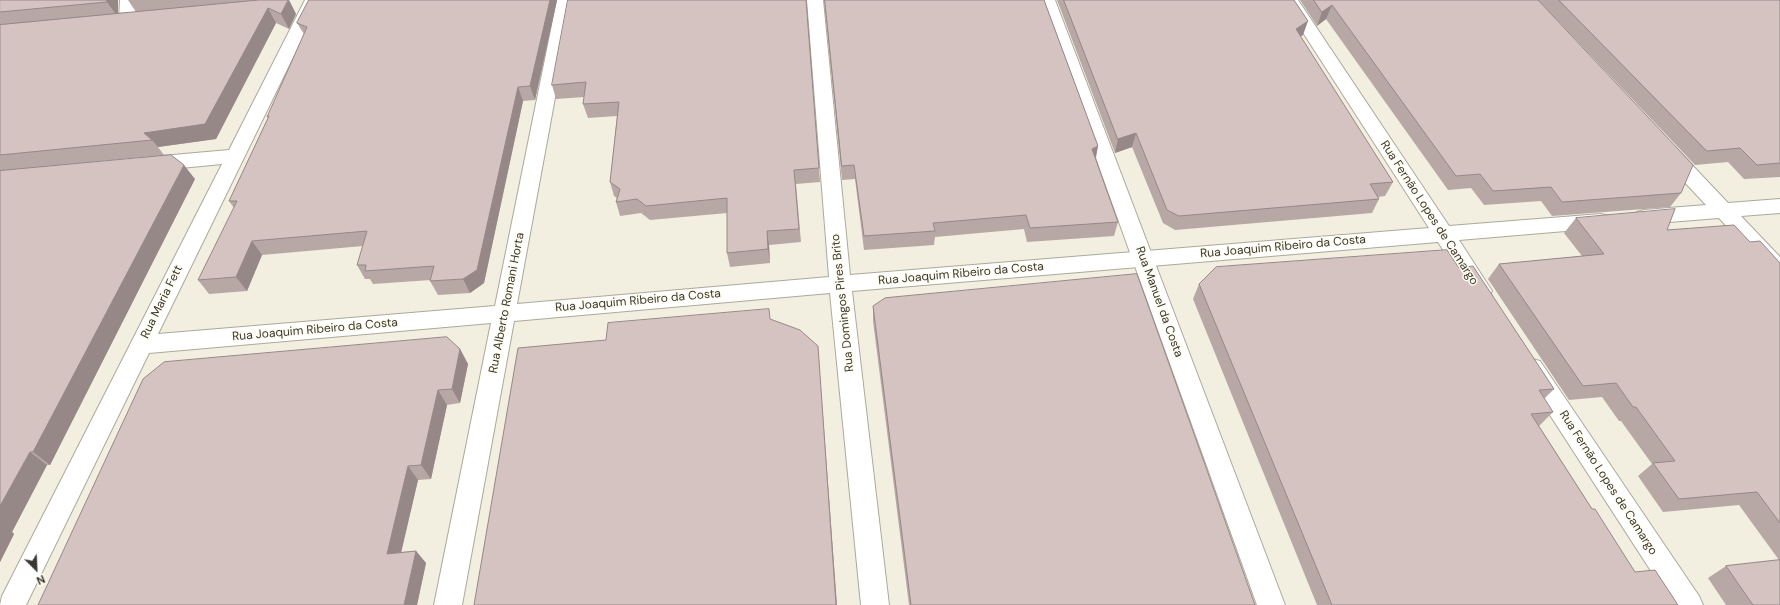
<!DOCTYPE html>
<meta charset="utf-8">
<style>
body{margin:0}
#map{position:relative;width:1780px;height:605px;overflow:hidden;background:#f2efe0;font-family:"DM Sans",sans-serif}
canvas{display:block}
.north{position:absolute;left:16px;top:549px;width:40px;height:40px;-webkit-text-stroke:3px #fffcf0;paint-order:stroke;rotate:156deg;font-size:11px;font-weight:700;line-height:16px;text-align:center;color:#393832}
.north::after{content:'';display:block;margin:auto;width:14px;height:18px;background:#393832;clip-path:polygon(50% 0,100% 100%,50% 72%,0 100%)}
</style>
<div id="map">
<canvas width="1780" height="605"></canvas>
<div class="north">N</div>
</div>
<script>
const ctx = document.querySelector('canvas').getContext('2d');
ctx.lineJoin = 'round';
function stroke(path, color, width, dash) {
  ctx.strokeStyle = color;
  ctx.lineWidth = width;
  ctx.lineCap = dash ? 'butt' : 'round';
  ctx.setLineDash(dash || []);
  ctx.stroke(path);
}
function fillPath(path, color) {
  ctx.fillStyle = color;
  ctx.fill(path, 'evenodd');
}
function drawText(font, color, halo, rows, align = 'center') {
  ctx.font = font + ' "DM Sans",sans-serif';
  ctx.lineWidth = 3;
  ctx.setLineDash([]);
  ctx.textBaseline = 'middle';
  ctx.strokeStyle = halo;
  ctx.fillStyle = color;
  for (const [text, x, y, turn = 0] of rows) {
    ctx.save();
    ctx.translate(x, y);
    ctx.rotate((+turn || 0) * Math.PI / 180);
    ctx.textAlign = isNaN(turn) ? turn : align;
    if (halo) ctx.strokeText(text, 0, 0);
    ctx.fillText(text, 0, 0);
    ctx.restore();
  }
}
const minor = new Path2D(`
 M120,0H136L135,21L133,25L127,26L121,25L119,21Z
 M305,0H321L158,334L495,306L557,0H573L517,304L829,277L807,0H823L850,275L1429,228L1282,0H1298L1449,226L1601,214L1608,216L1611,221L1608,226L1601,228L1459,240L1492,291L1489,297L1481,299L1473,297L1438,242L852,291L889,605H861L830,293L514,321L462,605H434L491,323L149,353L26,605H0L2,596L222,164L150,171L143,169L140,164L143,159L150,157L229,150Z
 M1668,146L1675,147L1728,203L1780,199V213L1741,216L1780,257V278L1772,276L1719,218L1644,224L1637,222L1634,217L1637,212L1644,210L1706,205L1661,157L1658,152L1661,147Z
 M1532,359L1540,361L1699,596L1703,605H1673L1524,375L1520,368L1524,361Z`);
const tertiary = new Path2D(`
 M1039,0H1055L1285,605H1257Z`);
stroke(minor, '#aca99a', 2);
stroke(tertiary, '#aca99a', 2);
fillPath(minor, '#fff');
fillPath(tertiary, '#fff');
fillPath(new Path2D(`
 M0,0H118V13L136,12L128,0H289L296,14L289,29L276,23L216,139L158,147L164,155L0,171Z
 M309,0H557L535,100L523,101L484,283L470,293L438,295L430,281L431,280L373,284L370,279H365L357,265L363,246L262,255L247,291L209,294L198,280L234,208L229,201L268,118L304,34L297,23Z
 M806,0L820,182L796,184L801,242L769,245L770,263L730,267L727,253V213L650,220L641,213L620,216L616,202L617,198L614,196L610,182L617,116L588,118L583,104L584,97L556,99L552,85Z
 M824,0H1044L1098,146L1096,158L1118,222L1114,236L1027,242L1024,229L935,237L934,245L864,250L855,179L842,180Z
 M1057,0H1294L1303,35L1300,37L1393,182L1385,196L1378,197L1379,199L1372,213L1175,230L1163,223L1132,147L1115,153Z
 M1300,0H1538L1681,193L1670,207L1552,216L1541,201L1484,205L1471,188L1448,190L1326,19L1317,26Z
 M1538,0H1780V177L1744,179L1728,162L1695,165Z
 M0,171L195,179L50,465H47L12,532L14,534L0,562Z
 M1576,218L1750,242L1780,263V605H1726L1708,578L1726,566L1779,560L1739,505L1663,512L1638,476L1652,464L1621,421H1619L1602,397L1569,400L1488,279L1499,264L1582,256L1564,233Z
 M1459,268L1554,389L1544,399L1553,412L1539,426L1592,509L1635,572L1678,605H1317L1193,299L1199,284Z
 M873,306L1255,605H909L873,321Z
 M460,349L468,364L460,403L447,405L431,479L418,480L401,552L416,551L426,563L417,605H38Z`), '#b7a8a6');
fillPath(new Path2D(`
 M107,0H118V17L107,2Z
 M279,0H280L284,8L289,0L296,14L289,29L281,14Z
 M550,0H557L535,100L530,86Z
 M1332,5L1326,19L1317,26L1322,12Z
 M268,8L276,23L216,139L158,147L152,140L144,133Z
 M1308,21L1303,35L1290,43L1296,29Z
 M518,87L523,101L484,283L470,293L463,279Z
 M1136,133L1132,147L1115,153L1118,139Z
 M1098,146L1095,160L1092,149Z
 M184,165L195,179L50,465L33,452Z
 M767,231L769,245L770,263L768,249Z
 M252,241L262,255L247,291L236,277Z
 M818,346L819,361L837,605H836Z
 M460,349L468,364L460,403L452,389Z
 M438,390L447,405L431,479L421,465Z
 M30,452L47,465L12,532L14,534L0,562V506Z
 M408,466L418,480L398,566L387,554Z
 M416,551L426,563L417,605H404Z`), '#958887');
const building = new Path2D(`
 M0,0H107V2L0,12Z
 M259,0H288L281,14L268,8L205,124L144,133L152,140L0,155V25Z
 M309,0H550L530,86L518,87L477,270L463,279L430,281L434,266L365,271L366,265H357L367,231L252,241L236,277L198,280L237,201H229L269,116L267,117L307,27L297,23Z
 M568,0H806L819,168L794,170L799,229L767,231L768,249L727,253V198L646,206L637,199L616,202L620,189L610,182L619,102L583,104L586,82L552,85Z
 M825,0H1044L1098,146L1092,149L1118,222L1030,228L1026,215L933,223L935,231L864,236L854,165L842,166Z
 M1064,0H1294L1308,21L1296,29L1393,182L1370,184L1379,199L1179,216L1167,210L1136,133L1118,139Z
 M1314,0H1538L1693,165L1681,193L1562,202L1551,187L1493,191L1480,174L1456,176L1332,5L1322,12Z
 M1559,0H1780V163L1757,165L1740,148L1707,151Z
 M171,155L184,165L33,452H30L0,506V171Z
 M1675,209L1667,230L1734,225L1750,242L1760,241L1780,263V523L1757,492L1679,499L1653,463L1675,461L1636,407H1633L1616,383L1583,386L1499,264L1604,254L1576,218Z
 M1447,250L1459,268L1473,266L1554,389L1539,390L1553,412L1531,414L1592,509H1595L1635,572L1655,570L1678,605H1332L1199,284L1216,267Z
 M1137,274L1255,605H911L873,306L885,298Z
 M769,309L770,319L800,330L818,346L836,605H474L518,348L606,340L608,323Z
 M447,337L460,349L452,389L438,390L421,465L408,466L387,554L416,551L404,605H38L143,379L164,362Z
 M1780,560V605H1753L1726,566Z`);
fillPath(building, '#d5c3c1');
stroke(building, '#958887', 1);
drawText('12px', '#393832', '#fffcf0', [
 ["Rua Fernão Lopes de Camargo",1429,213,57],
 ["Rua Joaquim Ribeiro da Costa",1283,247,-5],
 ["Rua Joaquim Ribeiro da Costa",961,274,-5],
 ["Rua Joaquim Ribeiro da Costa",638,301,-5],
 ["Rua Maria Fett",162,302,-64],
 ["Rua Manuel da Costa",1159,302,70],
 ["Rua Alberto Romani Horta",507,303,-79],
 ["Rua Domingos Pires Brito",843,303,-96],
 ["Rua Joaquim Ribeiro da Costa",315,330,-5],
 ["Rua Fernão Lopes de Camargo",1608,483,57]
]);
</script>
